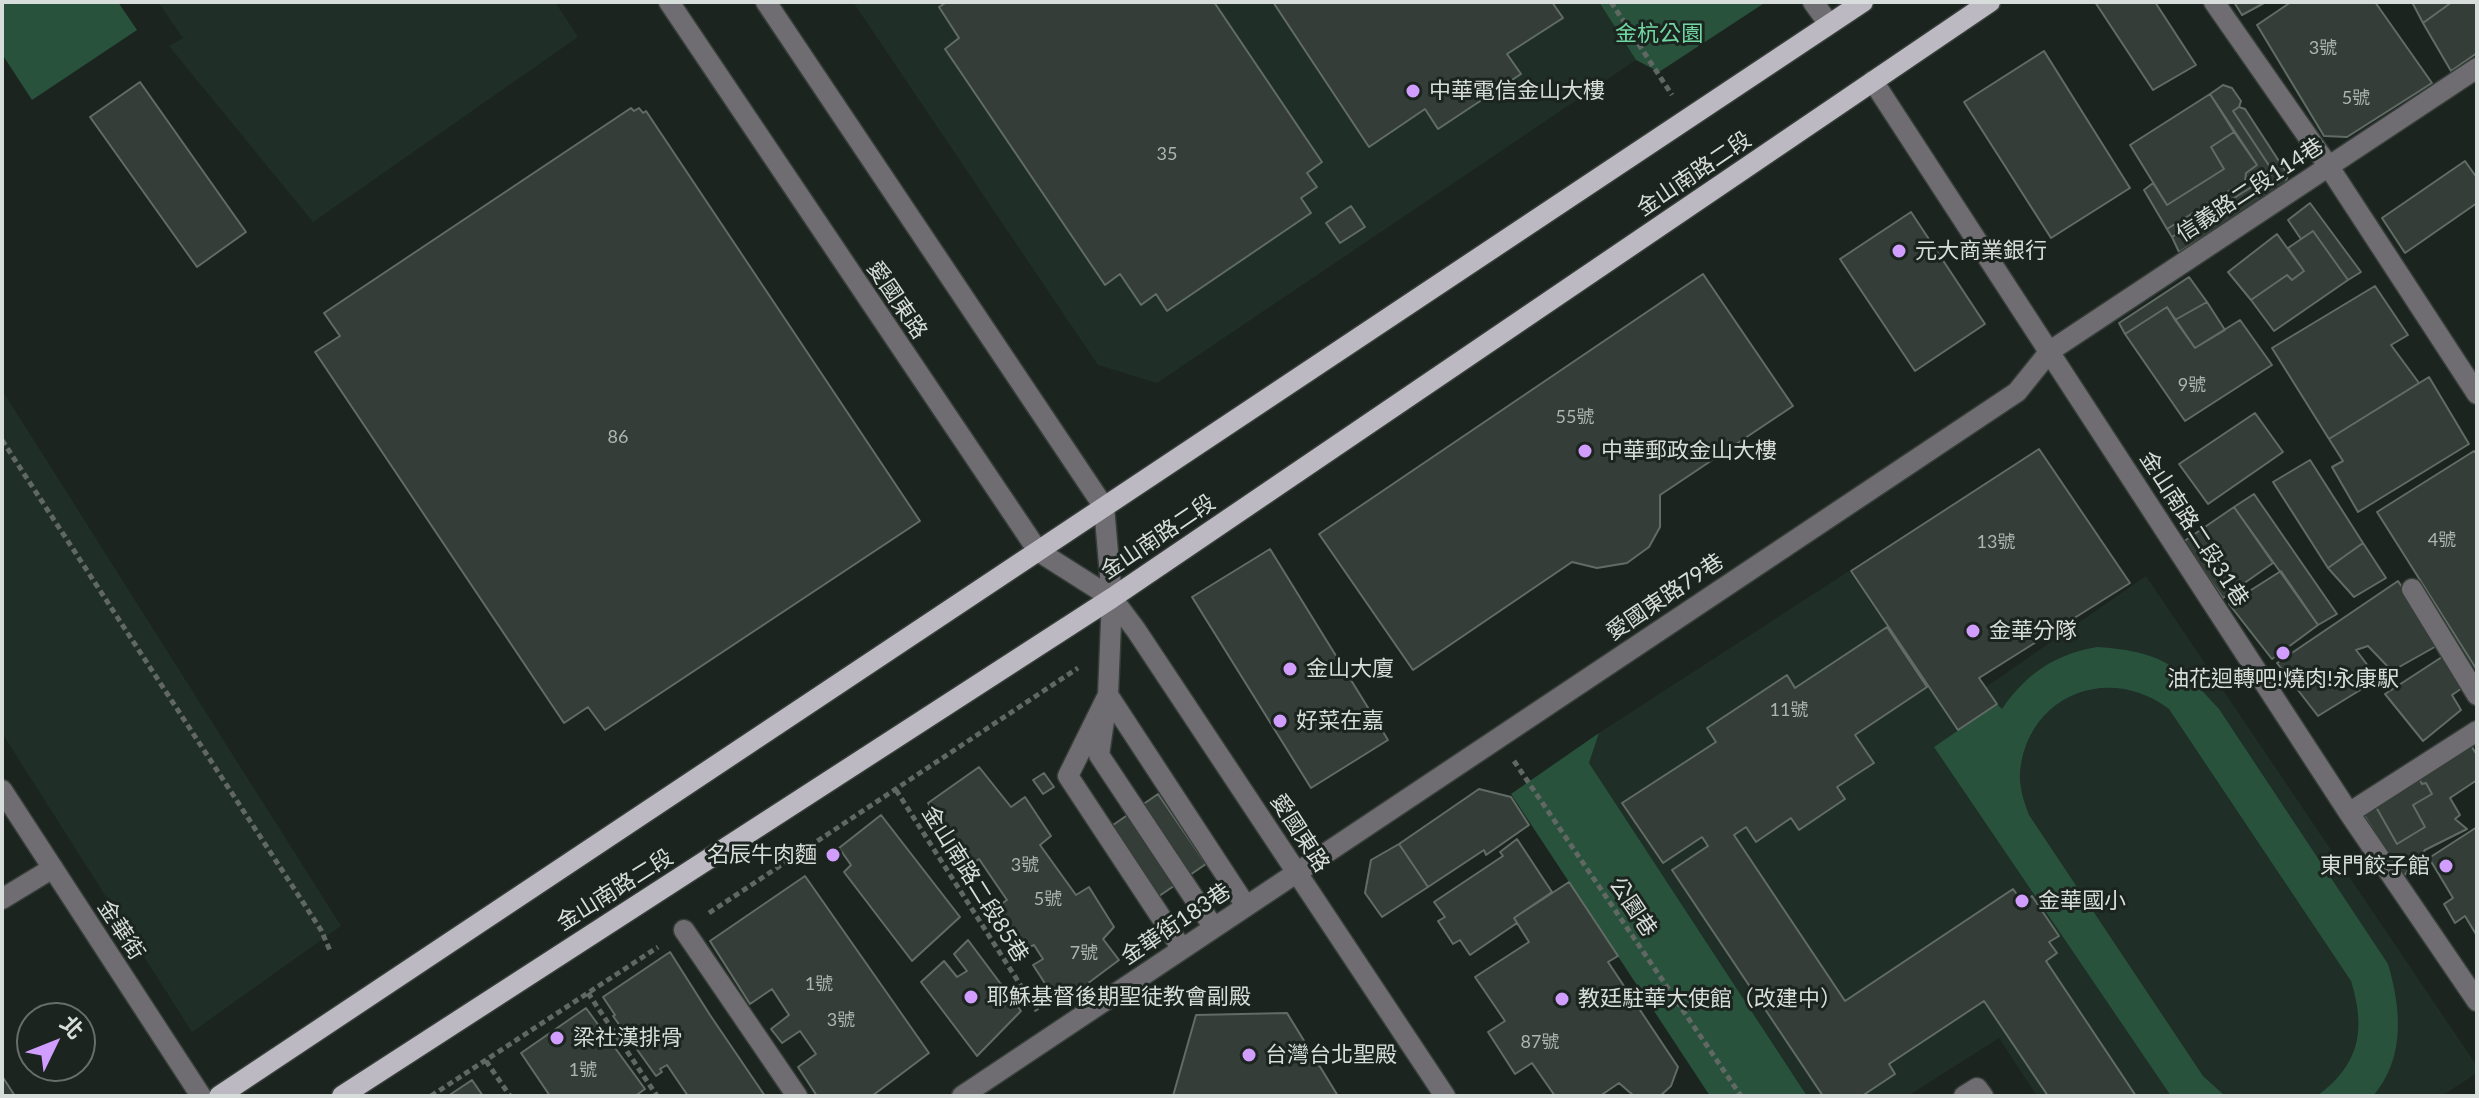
<!DOCTYPE html>
<meta charset="utf-8">
<style>
body{margin:0}
#map{position:relative;width:2479px;height:1098px;overflow:hidden;background:#1c241f;font-family:Lato,"Noto Sans TC",sans-serif}
canvas{display:block}
.frame{position:absolute;inset:0;border:4px solid #d7ddda;pointer-events:none}
.north{position:absolute;left:16px;top:1002px;width:80px;height:80px;box-sizing:border-box;background:#1c241f;border:2px solid #676e6a;border-radius:50%;rotate:47deg;font-size:22px;font-weight:700;line-height:32px;text-align:center;color:#d7ddda}
.north::after{content:'';display:block;margin:auto;width:28px;height:36px;background:#d19dfe;clip-path:polygon(50% 0,100% 100%,50% 72%,0 100%)}
</style>
<div id="map">
<canvas width="2479" height="1098"></canvas>
<div class="frame"></div>
<div class="north">北</div>
</div>
<script>
const ctx = document.querySelector('canvas').getContext('2d');
ctx.lineJoin = 'round';
function fillPath(path, color) {
  ctx.fillStyle = color;
  ctx.fill(path, 'evenodd');
}
function stroke(path, color, width, dash) {
  ctx.strokeStyle = color;
  ctx.lineWidth = width;
  ctx.lineCap = dash ? 'butt' : 'round';
  ctx.setLineDash(dash || []);
  ctx.stroke(path);
}
function drawText(font, color, halo, rows, align = 'center') {
  ctx.font = font + ' Lato,"Noto Sans TC",sans-serif';
  ctx.lineWidth = 6;
  ctx.setLineDash([]);
  ctx.textBaseline = 'middle';
  ctx.strokeStyle = halo;
  ctx.fillStyle = color;
  for (const [text, x, y, turn = 0] of rows) {
    ctx.save();
    ctx.translate(x, y);
    ctx.rotate((+turn || 0) * Math.PI / 180);
    ctx.textAlign = isNaN(turn) ? turn : align;
    if (halo) ctx.strokeText(text, 0, 0);
    ctx.fillText(text, 0, 0);
    ctx.restore();
  }
}
fillPath(new Path2D(`
 M158,2H555L578,37L313,222L169,46L183,38Z
 M853,2H1599L1636,60L1157,383L1098,365Z
 M2,390L341,926L192,1032L2,733Z
 M1849,571L1958,731L1997,704L1986,687L2146,576L2477,1066V1073L2442,1096H2037L1999,1038L1908,1096H1807L1589,763L1599,733Z`), '#1f2e26');
fillPath(new Path2D(`
 M2,2H118L137,30L32,100L2,54Z
 M1599,2H1766L1659,72L1636,60Z
 M2097,647C2157,651 2179,664 2219,709L2388,964C2401,1008 2406,1058 2373,1096H2317C2360,1064 2366,1030 2351,981L2169,709C2109,663 2027,695 2020,772C2019,787 2024,802 2029,815L2203,1076L2225,1096H2171L1934,747L1997,704L2002,709C2026,674 2055,654 2097,647Z
 M1599,733L1589,763L1807,1096H1710L1511,794Z`), '#28523c');
const building = new Path2D(`
 M947,2H1214L1322,162L1307,173L1317,187L1301,198L1311,213L1167,311L1156,294L1141,305L1120,274L1105,285L945,49L959,38L939,7Z
 M1273,2H1552L1563,18L1507,54L1521,74L1438,129L1425,109L1369,147Z
 M2095,2H2155L2196,65L2153,90Z
 M2234,2H2266L2242,15Z
 M2291,2H2375L2432,83L2347,137L2324,136L2257,25Z
 M2412,2H2452L2423,23Z
 M2452,2H2477V53L2451,71L2423,23Z
 M2044,51L2130,188L2051,238L1964,102Z
 M140,82L246,232L197,267L90,117Z
 M2223,85L2232,88L2241,101L2239,107L2233,111L2274,173L2172,237L2167,229L2245,181L2246,173L2257,165L2210,94Z
 M2210,94L2234,132L2211,147L2224,169L2167,205L2130,145Z
 M2239,107L2245,109L2288,175L2284,187L2179,252L2172,237L2274,173L2233,111Z
 M631,108L634,111L639,108L643,113L646,111L920,521L605,730L588,707L564,723L315,352L340,336L324,313Z
 M2234,132L2257,165L2246,173L2245,181L2167,229L2144,190L2153,183L2167,205L2224,169L2211,147Z
 M2465,161L2477,178V203L2405,253L2382,218Z
 M2310,203L2361,272L2348,280L2313,231L2301,239L2288,220Z
 M1351,206L1365,227L1340,243L1326,223Z
 M1911,212L1985,324L1915,371L1840,259Z
 M2313,231L2348,280L2274,331L2251,300L2287,275L2292,280L2304,271L2288,248Z
 M2277,234L2304,271L2292,280L2287,275L2251,300L2228,272Z
 M1703,274L1793,406L1660,495V527L1649,547L1627,563L1597,568L1572,562L1413,670L1319,534Z
 M2189,277L2207,302L2175,320L2167,307L2125,334L2119,323Z
 M2375,286L2408,335L2391,345L2419,383L2329,439L2272,348Z
 M2207,302L2225,330L2195,348L2175,320Z
 M2167,307L2195,348L2240,320L2272,365L2185,421L2125,334Z
 M2429,377L2469,444L2358,512L2332,467L2343,461L2329,439Z
 M2255,413L2283,452L2208,504L2179,464Z
 M2039,449L2130,583L1979,678L1997,704L1958,730L1851,571Z
 M2474,451L2477,455V670L2377,512Z
 M2310,460L2363,543L2328,568L2273,482Z
 M2254,494L2337,614L2318,625L2234,507Z
 M2234,507L2273,563L2223,598L2183,542Z
 M2363,543L2386,578L2354,597L2328,568Z
 M1270,549L1388,740L1311,788L1192,597Z
 M2281,571L2318,625L2272,659L2229,604Z
 M2398,581L2440,644L2392,671L2368,646L2356,650L2378,679L2318,716L2277,663Z
 M1887,627L1927,687L1855,735L1874,763L1837,787L1845,799L1799,830L1791,818L1756,842L1746,827L1734,835L1845,1001L2013,889L2023,903L2032,896L2059,936L2049,942L2057,953L2046,961L2136,1096H2048L1984,1001L1889,1064L1895,1074L1862,1096H1823L1672,870L1708,846L1702,837L1663,863L1622,803L1716,742L1707,728L1787,675L1795,688Z
 M2445,655L2468,684L2452,695L2461,710L2423,741L2385,694Z
 M2470,744L2477,755V780L2450,798L2460,815L2455,819L2467,829L2425,850L2402,878L2364,815L2376,807L2397,844L2425,827L2413,805L2432,794L2426,783L2422,784L2418,777Z
 M979,767L1011,807L1025,797L1051,836L1040,845L1076,895L1089,887L1114,927L1103,939L1119,960L1059,1005L1033,965L1043,959L1034,945L1023,950L997,907L1007,900L979,859L968,867L928,803Z
 M1044,773L1054,787L1043,794L1033,780Z
 M2418,777L2422,784L2426,783L2432,794L2413,805L2425,827L2397,844L2376,807Z
 M1479,789L1511,797L1529,825L1486,855L1484,850L1428,887L1399,844Z
 M1158,794L1206,864L1146,905L1097,836Z
 M881,815L960,917L912,961L844,872L851,865L839,848Z
 M2477,827V936L2465,916L2455,923L2444,904L2453,898L2429,858Z
 M1517,839L1552,892L1514,918L1517,923L1470,955L1460,940L1453,944L1438,921L1445,917L1434,902L1503,856L1500,852Z
 M1399,844L1428,887L1382,917L1365,893L1371,860Z
 M805,876L929,1053L872,1096H817L798,1067L816,1054L800,1031L782,1043L771,1029L789,1015L772,989L750,1004L710,941Z
 M1569,882L1618,956L1608,962L1678,1067L1671,1086L1660,1096H1634L1619,1083L1600,1096H1555L1532,1063L1515,1074L1488,1032L1505,1021L1475,977L1529,942L1514,918Z
 M968,940L1021,1011L977,1056L921,982L944,961L957,977L967,971L954,954Z
 M670,952L710,1015L765,1096H688L667,1065L660,1069L662,1072L656,1076L613,1016L615,1015L603,997Z
 M586,1008L645,1089L635,1096H550L521,1053Z
 M1287,1013L1338,1096H1173L1196,1015Z
 M2,1076L15,1096H2Z
 M472,1080L483,1096H448Z`);
fillPath(building, '#343d37');
stroke(building, '#626c66', 2);
const minor = new Path2D(`
 M669,2L1038,551L1112,598L1136,630L1445,1096
 M766,2L1104,507L1112,598L1108,695L1246,906
 M1813,2L1829,24
 M2214,2L2329,167L2477,394
 M1873,81L2349,813L2477,1001
 M2412,589L2477,695
 M1108,695L1068,776L1182,949
 M1105,714L1099,755L1214,928
 M2,790L201,1096
 M2349,813L2477,731
 M2,899L53,868
 M684,930L797,1096
 M962,1096L2017,392L2050,351L2477,68
 M1964,1096L1977,1088L1983,1096`);
const major = new Path2D(`
 M219,1096L1863,2
 M342,1096L1112,598L1990,2`);
stroke(minor, '#363e39', 23);
stroke(major, '#363e39', 23);
stroke(new Path2D(`
 M1611,2L1672,95
 M2,440L321,930L331,953
 M1514,761L1741,1096
 M896,790L1037,1011
 M709,913L1078,668
 M588,993L657,1096
 M486,1061L510,1096
 M431,1096L658,947`), '#616864', 5, [6, 4]);
stroke(minor, '#6f6d71', 20);
stroke(major, '#bdb9c2', 20);
for (const [x, y, r, color] of [
 [1413,91,8,"#d19dfe"],
 [1899,251,8,"#d19dfe"],
 [1585,451,8,"#d19dfe"],
 [1973,631,8,"#d19dfe"],
 [2283,653,8,"#d19dfe"],
 [1290,669,8,"#d19dfe"],
 [1280,721,8,"#d19dfe"],
 [833,855,8,"#d19dfe"],
 [2446,866,8,"#d19dfe"],
 [2022,901,8,"#d19dfe"],
 [971,997,8,"#d19dfe"],
 [1562,999,8,"#d19dfe"],
 [557,1038,8,"#d19dfe"],
 [1249,1055,8,"#d19dfe"]
]) {
  const dot = new Path2D();
  dot.arc(x, y, r, 0, 2 * Math.PI);
  ctx.fillStyle = color;
  ctx.fill(dot);
  stroke(dot, '#1c241f', 3);
}
drawText('18px', '#aeb5b1', null, [
 ["3號",2323,48],
 ["5號",2356,98],
 ["35",1167,154],
 ["9號",2192,385],
 ["55號",1575,417],
 ["86",618,437],
 ["4號",2442,540],
 ["13號",1996,542],
 ["11號",1789,710],
 ["3號",1025,865],
 ["5號",1048,899],
 ["7號",1084,953],
 ["1號",819,984],
 ["3號",841,1020],
 ["87號",1540,1042],
 ["1號",583,1070]
]);
drawText('22px', '#71d8a4', '#1c241f', [
 ["金杭公園",1659,34]
]);
drawText('22px', '#d7ddda', '#1c241f', [
 ["中華電信金山大樓",1429,91],
 ["元大商業銀行",1915,251],
 ["中華郵政金山大樓",1601,451],
 ["金華分隊",1989,631],
 ["金山大廈",1306,669],
 ["油花迴轉吧!燒肉!永康駅",2283,679,"center"],
 ["好菜在嘉",1296,721],
 ["名辰牛肉麵",817,855,"right"],
 ["東門餃子館",2430,866,"right"],
 ["金華國小",2038,901],
 ["耶穌基督後期聖徒教會副殿",987,997],
 ["教廷駐華大使館（改建中）",1578,999],
 ["梁社漢排骨",573,1038],
 ["台灣台北聖殿",1265,1055]
], 'left');
drawText('22px', '#d7ddda', '#1c241f', [
 ["金山南路二段",1694,174,-34],
 ["信義路二段114巷",2250,190,-33],
 ["愛國東路",897,300,56],
 ["金山南路二段31巷",2194,529,57],
 ["金山南路二段",1158,537,-34],
 ["愛國東路79巷",1665,597,-34],
 ["愛國東路",1300,833,57],
 ["金山南路二段85巷",975,884,58],
 ["金山南路二段",615,890,-32],
 ["公園巷",1633,907,56],
 ["金華街183巷",1176,924,-34],
 ["金華街",121,930,57]
]);
</script>
